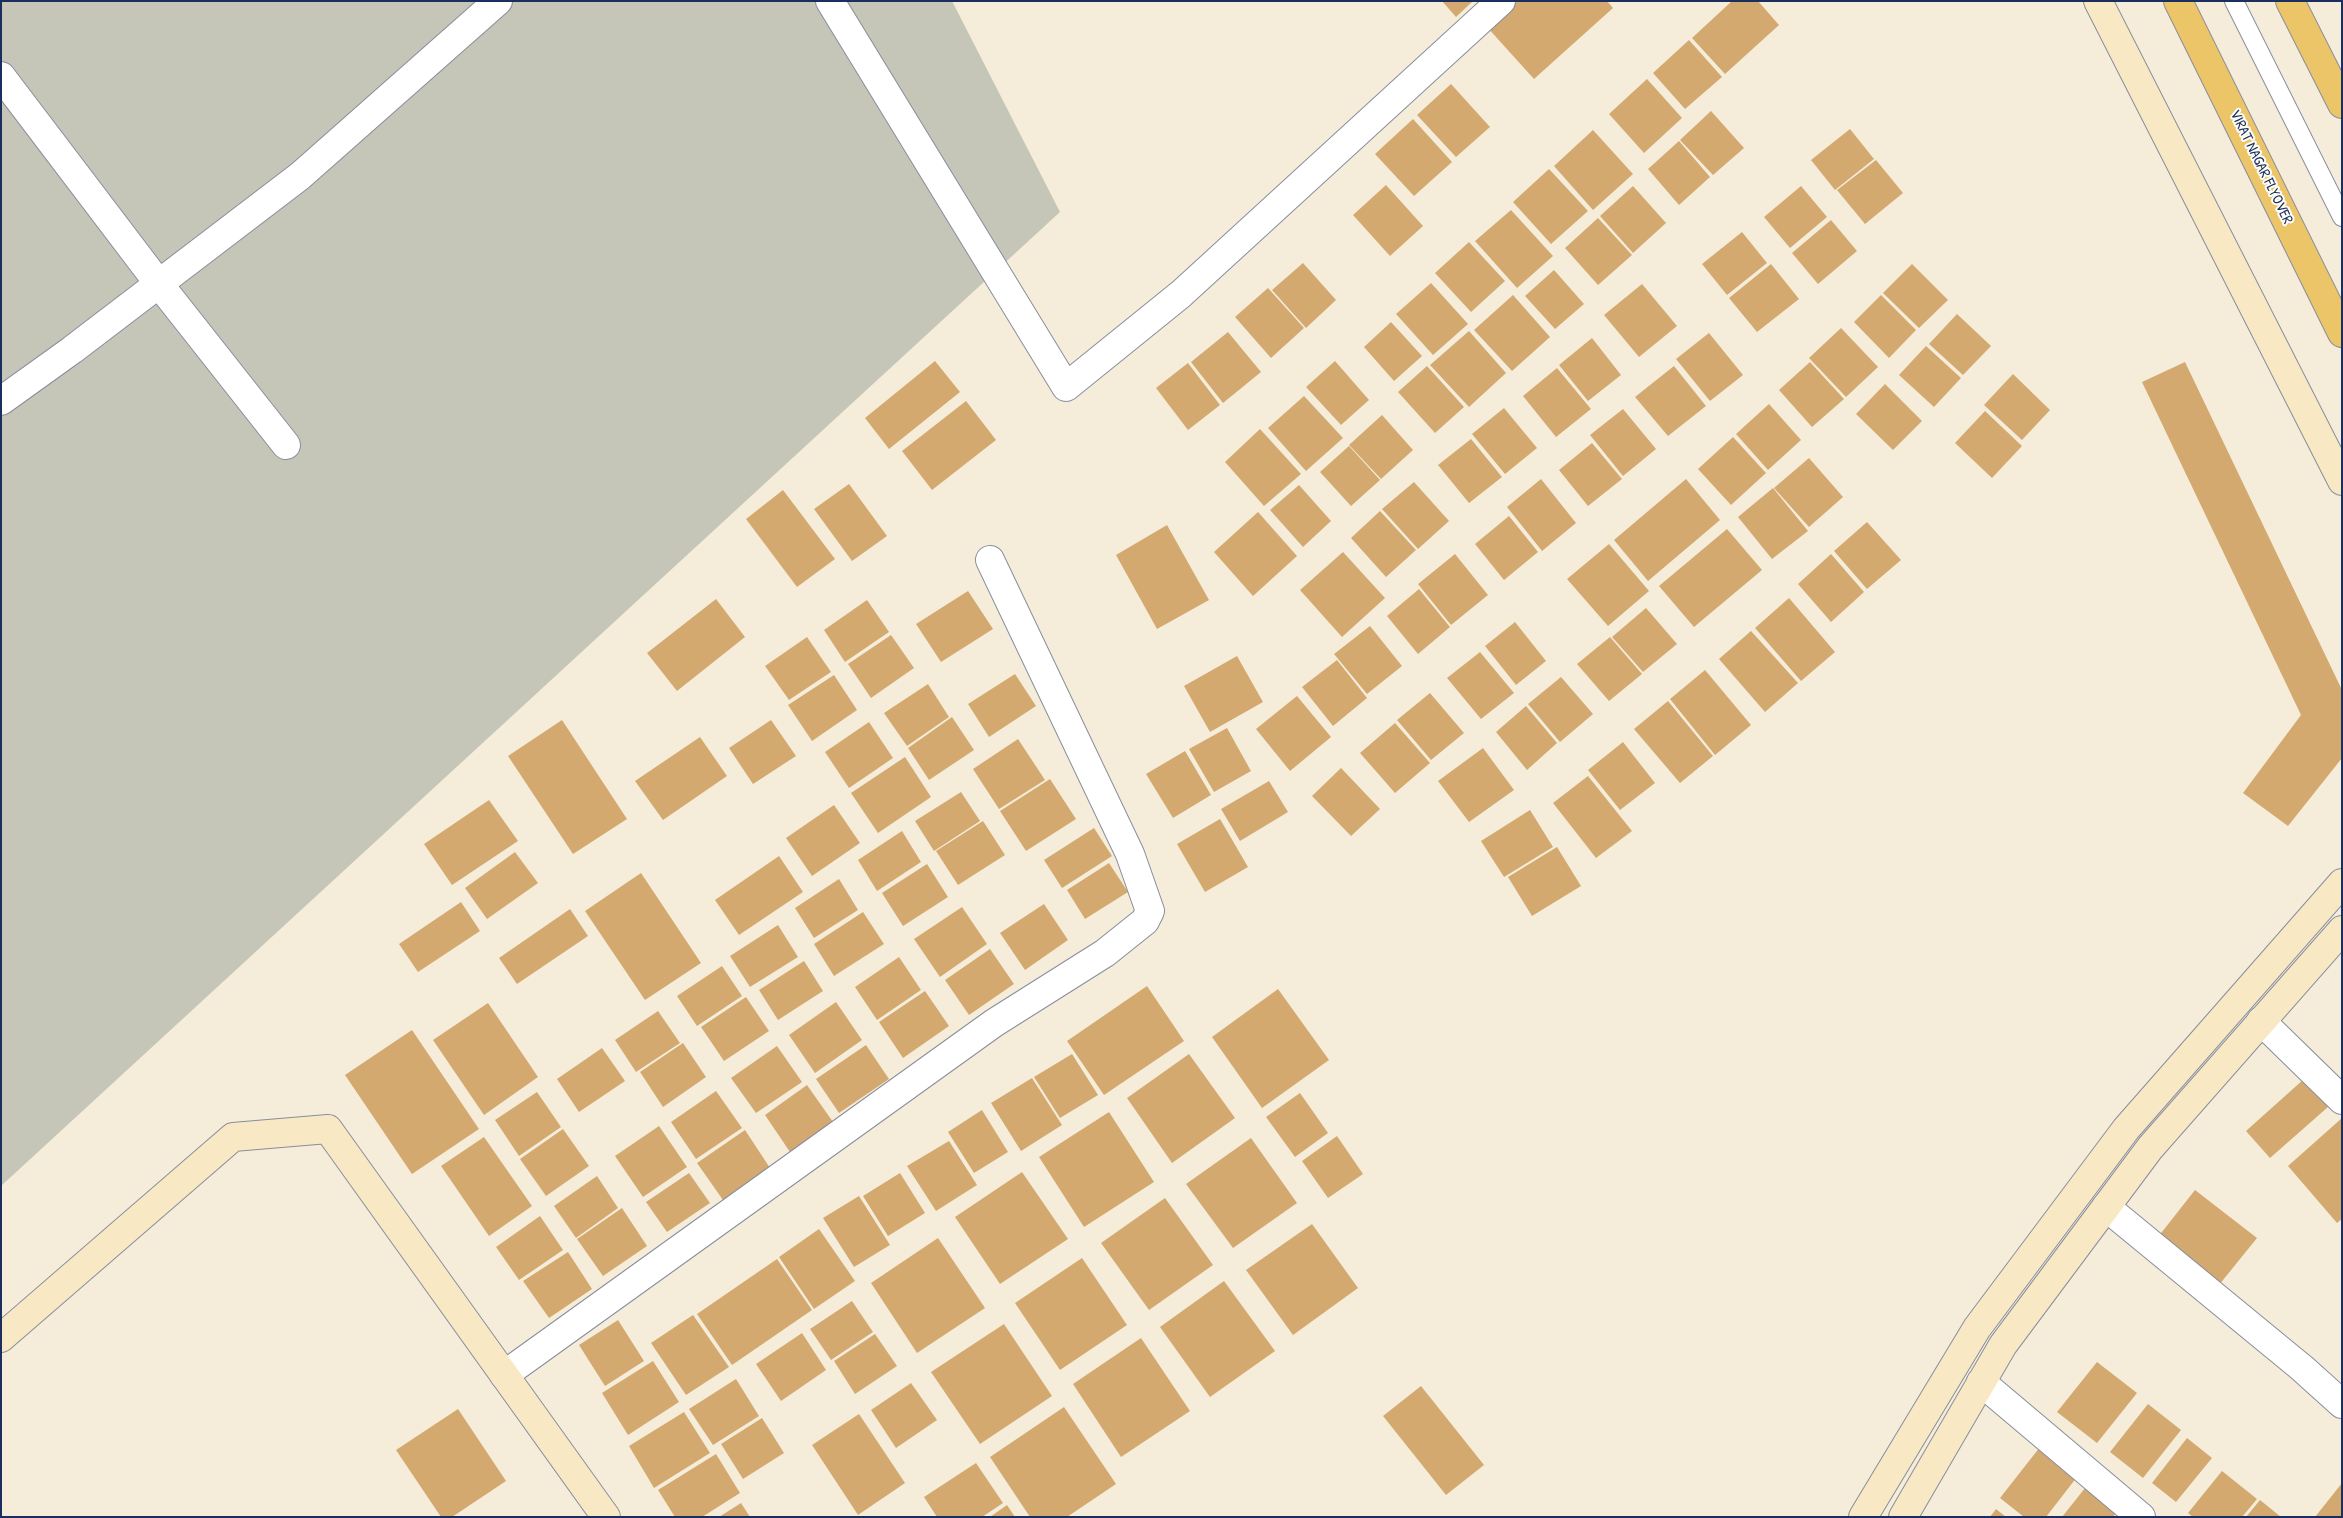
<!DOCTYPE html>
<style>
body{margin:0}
#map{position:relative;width:2343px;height:1518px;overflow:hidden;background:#f5edd9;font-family:"Patrick Hand",sans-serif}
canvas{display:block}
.frame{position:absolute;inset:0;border:2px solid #1b2f5e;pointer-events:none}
</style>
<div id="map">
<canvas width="2343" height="1518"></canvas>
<div class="frame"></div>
</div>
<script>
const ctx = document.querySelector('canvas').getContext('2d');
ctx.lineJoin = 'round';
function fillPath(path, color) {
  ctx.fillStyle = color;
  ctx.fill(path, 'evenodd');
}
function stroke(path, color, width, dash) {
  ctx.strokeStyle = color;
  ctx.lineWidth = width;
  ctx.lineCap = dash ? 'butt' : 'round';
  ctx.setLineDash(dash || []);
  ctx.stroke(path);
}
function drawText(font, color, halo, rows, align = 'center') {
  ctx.font = font + ' "Patrick Hand",sans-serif';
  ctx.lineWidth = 4;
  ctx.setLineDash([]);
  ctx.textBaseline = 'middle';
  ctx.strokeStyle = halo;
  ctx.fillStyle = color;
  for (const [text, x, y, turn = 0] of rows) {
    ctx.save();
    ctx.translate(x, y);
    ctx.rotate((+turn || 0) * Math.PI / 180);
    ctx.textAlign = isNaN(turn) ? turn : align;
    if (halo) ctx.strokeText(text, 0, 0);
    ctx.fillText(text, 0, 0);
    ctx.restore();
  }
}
fillPath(new Path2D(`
 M1,1H952L1060,212L1,1186Z`), '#c5c5b8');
fillPath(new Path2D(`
 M1442,1H1473L1456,17Z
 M1516,1H1607L1613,8L1534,79L1487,27Z
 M1732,1H1758L1779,25L1725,74L1692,38Z
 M1689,40L1722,77L1685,109L1653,73Z
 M1647,79L1682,118L1644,153L1609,114Z
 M1451,84L1490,127L1456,157L1417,115Z
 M1711,111L1744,148L1713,175L1680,140Z
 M1413,119L1452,162L1414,196L1375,154Z
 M1850,129L1874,159L1835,190L1811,160Z
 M1593,130L1633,174L1593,210L1554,166Z
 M1679,141L1710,177L1679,205L1648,169Z
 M1876,160L1903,193L1865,224L1837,190Z
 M1549,169L1588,211L1551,244L1513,202Z
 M1386,185L1423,226L1390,256L1353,215Z
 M1633,186L1666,223L1633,253L1600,216Z
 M1801,186L1827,217L1790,248L1764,217Z
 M1511,210L1553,256L1517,288L1475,241Z
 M1598,218L1632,255L1598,285L1565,248Z
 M1831,220L1857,251L1818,284L1792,253Z
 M1742,232L1767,263L1727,295L1702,264Z
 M1469,242L1505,281L1471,312L1435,273Z
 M1303,263L1336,300L1306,328L1272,290Z
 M1771,264L1799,299L1757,332L1729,298Z
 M1912,264L1948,300L1919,328L1883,293Z
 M1554,270L1584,304L1555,329L1525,296Z
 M1431,283L1468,324L1433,355L1396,314Z
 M1642,284L1677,326L1639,357L1604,315Z
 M1268,288L1304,328L1271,358L1235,317Z
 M1513,295L1550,337L1512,371L1474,330Z
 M1881,295L1916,330L1889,358L1854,322Z
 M1957,314L1991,346L1963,375L1929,344Z
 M1391,322L1422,356L1394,381L1364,347Z
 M1841,328L1878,367L1846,397L1809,358Z
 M1469,331L1506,373L1469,407L1430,365Z
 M1228,332L1261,372L1223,403L1191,362Z
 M1709,333L1743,375L1710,401L1676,359Z
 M1592,338L1621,375L1588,401L1559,365Z
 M1926,346L1961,378L1934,407L1899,375Z
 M935,361L960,392L889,449L865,418Z
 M1335,361L1369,400L1341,425L1306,387Z
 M1810,362L1844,399L1812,427L1779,390Z
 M2185,362L2342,690V758L2288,826L2243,793L2301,715L2142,382Z
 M1188,363L1220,405L1188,430L1156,388Z
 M1427,366L1464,407L1435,433L1398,392Z
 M1674,366L1706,406L1668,436L1635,397Z
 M1557,368L1591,409L1556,437L1523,396Z
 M2013,374L2050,410L2022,440L1984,405Z
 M1885,384L1922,421L1893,450L1856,414Z
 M1304,396L1343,438L1306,471L1268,428Z
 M966,401L996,440L932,490L902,451Z
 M1769,404L1801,440L1768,470L1736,434Z
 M1504,408L1537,448L1505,474L1472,434Z
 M1623,409L1656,449L1623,476L1590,435Z
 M1985,411L2022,446L1992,478L1955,443Z
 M1382,415L1413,450L1381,479L1349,445Z
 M1260,429L1301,474L1264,506L1225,462Z
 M1733,437L1766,473L1731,505L1698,469Z
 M1471,439L1502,477L1469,503L1438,465Z
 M1592,443L1622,479L1588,506L1559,470Z
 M1349,446L1380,480L1351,506L1320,472Z
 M1809,458L1843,497L1809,527L1774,488Z
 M1541,479L1576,523L1542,551L1507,507Z
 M1686,479L1720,520L1648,581L1614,540Z
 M1414,482L1449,521L1418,549L1382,509Z
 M849,484L887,536L852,561L814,509Z
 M1299,485L1331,521L1303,547L1270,510Z
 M1773,488L1808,531L1772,559L1738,517Z
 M783,490L835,559L797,587L746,519Z
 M1380,511L1416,550L1386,577L1351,538Z
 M1258,512L1297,556L1253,596L1214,552Z
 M1509,516L1538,552L1504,580L1475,544Z
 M1867,522L1901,560L1867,589L1834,551Z
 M1167,525L1209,600L1157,629L1116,555Z
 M1727,529L1762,570L1694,627L1659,586Z
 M1609,544L1649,591L1608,626L1567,579Z
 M1343,552L1385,598L1342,637L1300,590Z
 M1455,554L1488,595L1451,625L1418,584Z
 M1831,554L1864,592L1831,622L1798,584Z
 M1419,589L1450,627L1418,654L1387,616Z
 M968,591L993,629L941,662L916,624Z
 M1789,598L1835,652L1801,681L1755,628Z
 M716,599L745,637L677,691L647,653Z
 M867,600L889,632L845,662L824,630Z
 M1646,608L1677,644L1643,672L1612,637Z
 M1515,622L1546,661L1516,685L1485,646Z
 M1370,626L1402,666L1367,694L1334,654Z
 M1751,631L1798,683L1765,712L1719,659Z
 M891,635L914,668L871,698L848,664Z
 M807,637L831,672L789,700L765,666Z
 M1610,637L1642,674L1609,701L1577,664Z
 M1480,652L1514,693L1481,719L1447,678Z
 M1237,656L1263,702L1210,732L1184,686Z
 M1337,660L1367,698L1333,726L1302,687Z
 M1705,670L1751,725L1715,755L1670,699Z
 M1015,674L1036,706L989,737L968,704Z
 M834,675L857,710L812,741L788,705Z
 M1561,677L1593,714L1560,742L1528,704Z
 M928,684L949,717L907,746L884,713Z
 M1430,693L1464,733L1431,760L1397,720Z
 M1297,696L1331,737L1290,771L1256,729Z
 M1668,701L1713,756L1680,783L1634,729Z
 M1526,706L1557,743L1527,770L1496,732Z
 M952,717L974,750L929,780L908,748Z
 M562,720L627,819L573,854L508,756Z
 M771,720L796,756L753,784L729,748Z
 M869,722L893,758L849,788L825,752Z
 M1395,723L1430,763L1395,793L1360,753Z
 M1227,728L1251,771L1214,792L1189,749Z
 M700,737L727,776L663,820L635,781Z
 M1018,739L1045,780L999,809L973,769Z
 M1623,742L1655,783L1620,810L1588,770Z
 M1483,748L1514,790L1469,822L1438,781Z
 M1185,751L1211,795L1173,818L1146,774Z
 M905,757L931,797L878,833L851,793Z
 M1341,768L1380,809L1351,836L1312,796Z
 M1588,776L1632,831L1596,858L1553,803Z
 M1050,779L1076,819L1026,851L1000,811Z
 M1269,781L1288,812L1240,841L1221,809Z
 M961,792L980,821L934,851L915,821Z
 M489,800L518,841L452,885L424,844Z
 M834,805L860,843L812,876L786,838Z
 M1530,810L1553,847L1504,877L1481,841Z
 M1220,819L1248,867L1205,892L1177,844Z
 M983,821L1005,855L958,885L936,851Z
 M1094,828L1112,856L1062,888L1044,860Z
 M902,831L921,862L877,891L858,860Z
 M1557,847L1581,886L1532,916L1508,877Z
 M515,852L538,883L487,919L465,888Z
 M779,856L803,892L739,935L715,900Z
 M1109,863L1128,892L1085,919L1067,890Z
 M927,864L948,897L903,926L882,893Z
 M641,873L701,963L645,1000L585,911Z
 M839,879L858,910L814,938L795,908Z
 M461,902L480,931L418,972L399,944Z
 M1044,904L1068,940L1025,970L1000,933Z
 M962,907L987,944L940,977L914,939Z
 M570,909L588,936L517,984L499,958Z
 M863,912L884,944L834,976L814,944Z
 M778,925L798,957L750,987L730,956Z
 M990,949L1014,984L969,1015L945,980Z
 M899,957L921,990L877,1020L855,987Z
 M804,961L823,991L778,1020L759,990Z
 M722,966L742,996L697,1026L677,996Z
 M1147,986L1184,1041L1104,1095L1067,1041Z
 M1278,989L1329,1060L1262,1108L1212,1037Z
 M925,991L949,1026L903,1058L879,1022Z
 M746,997L769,1031L724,1061L701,1027Z
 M836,1002L862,1040L815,1073L789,1035Z
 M488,1003L538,1077L484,1115L433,1040Z
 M658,1011L680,1043L636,1072L615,1040Z
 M412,1030L479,1129L412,1174L345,1075Z
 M683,1043L706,1077L663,1107L640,1072Z
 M866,1045L889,1079L839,1113L816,1079Z
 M777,1046L802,1082L756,1113L731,1078Z
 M602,1048L625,1081L579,1112L557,1079Z
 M1072,1054L1098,1095L1060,1118L1034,1077Z
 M1189,1054L1235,1118L1172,1163L1127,1098Z
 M1032,1078L1062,1125L1021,1151L991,1103Z
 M2304,1079L2328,1107L2270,1158L2246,1131Z
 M807,1085L833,1122L790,1152L765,1115Z
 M716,1091L742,1128L696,1159L671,1122Z
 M537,1092L561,1127L519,1156L495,1120Z
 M1300,1093L1328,1133L1295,1157L1266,1117Z
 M982,1110L1008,1152L974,1173L948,1132Z
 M1109,1112L1154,1182L1084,1227L1039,1157Z
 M2342,1118V1219L2337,1223L2288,1166Z
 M659,1126L687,1167L643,1197L615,1156Z
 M563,1129L589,1166L546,1196L520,1159Z
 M745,1130L770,1168L723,1200L697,1163Z
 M1337,1136L1363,1174L1328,1198L1302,1161Z
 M484,1137L532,1206L489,1236L441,1166Z
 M1251,1138L1297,1203L1233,1248L1186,1184Z
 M949,1141L977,1185L936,1211L907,1166Z
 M1022,1172L1068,1239L1000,1284L955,1217Z
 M689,1173L710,1203L667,1232L646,1202Z
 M900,1173L925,1213L888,1236L863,1196Z
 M597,1176L618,1208L576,1238L554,1206Z
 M2195,1190L2257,1238L2219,1285L2158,1237Z
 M859,1196L890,1245L854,1267L823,1218Z
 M1165,1198L1213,1265L1149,1310L1101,1243Z
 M622,1208L647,1246L603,1276L577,1239Z
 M540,1216L563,1250L519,1280L496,1247Z
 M1312,1224L1358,1288L1293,1335L1246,1270Z
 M819,1229L855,1281L814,1309L779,1257Z
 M938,1238L985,1308L917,1353L871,1283Z
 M568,1252L592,1289L549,1318L523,1281Z
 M1082,1258L1127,1325L1060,1370L1015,1303Z
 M777,1259L812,1310L732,1365L697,1314Z
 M1224,1281L1275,1351L1210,1397L1160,1327Z
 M852,1301L873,1332L831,1360L810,1329Z
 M693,1315L729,1367L686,1395L651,1343Z
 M618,1320L644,1361L605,1386L579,1345Z
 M1004,1324L1052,1396L980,1444L931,1372Z
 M802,1333L826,1370L781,1401L756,1364Z
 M875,1334L897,1366L855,1394L834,1361Z
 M1141,1338L1190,1411L1121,1457L1073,1384Z
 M653,1361L679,1402L628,1435L602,1393Z
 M2097,1362L2137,1393L2097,1443L2057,1412Z
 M736,1379L759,1416L713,1445L689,1409Z
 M911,1383L937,1420L896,1448L871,1410Z
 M1421,1386L1484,1465L1446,1495L1383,1416Z
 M2148,1404L2181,1430L2143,1478L2110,1452Z
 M1064,1407L1116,1484L1067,1517H1030L990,1457Z
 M458,1409L506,1481L452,1517H441L396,1450Z
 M684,1412L710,1453L654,1488L629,1446Z
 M859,1414L905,1483L858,1515L812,1445Z
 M762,1418L784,1453L743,1479L721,1444Z
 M2187,1438L2212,1458L2176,1502L2152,1483Z
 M2040,1447L2077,1477L2046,1517H2024L2000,1498Z
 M716,1454L740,1493L702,1517H675L658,1490Z
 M976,1463L1003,1503L982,1517H937L924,1497Z
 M2222,1471L2257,1499L2242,1517H2193L2188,1513Z
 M2089,1483L2120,1508L2113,1517H2062Z
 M2342,1483V1517H2315Z
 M2260,1500L2281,1517H2246Z
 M741,1503L750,1517H719Z
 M1007,1505L1015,1517H990Z
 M1996,1509L2006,1517H1990Z`), '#d3a970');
const lane = new Path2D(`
 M2234,1L2342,217`);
const street = new Path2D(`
 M830,1L1066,387L1181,294L1501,1
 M1,76L159,284L286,445
 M1,401L72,350L300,176L498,1
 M2261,1021L2342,1100
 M2106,1207L2302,1368L2342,1404
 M504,1375L994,1023L1105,953L1145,921L1150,911L1130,854L990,560
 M1981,1382L2141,1517`);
const secondary = new Path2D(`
 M2098,1L2342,481
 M1,1338L233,1137L328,1129L606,1517
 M1863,1517L1977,1328L2126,1129L2342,883
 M1903,1517L2003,1345L2150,1148L2342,930`);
const primary = new Path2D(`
 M2178,1L2342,333
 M2290,1L2342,104`);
stroke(lane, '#888e9c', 20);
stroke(street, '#888e9c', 30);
stroke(secondary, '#888e9c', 30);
stroke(primary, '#888e9c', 30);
stroke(lane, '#fff', 18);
stroke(street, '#fff', 28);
stroke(secondary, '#f8e8c3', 28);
stroke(primary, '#edc569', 28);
drawText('15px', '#1b2f5e', '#fdfcf7', [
 ["VIRAT NAGAR FLYOVER",2261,167,64]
]);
</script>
